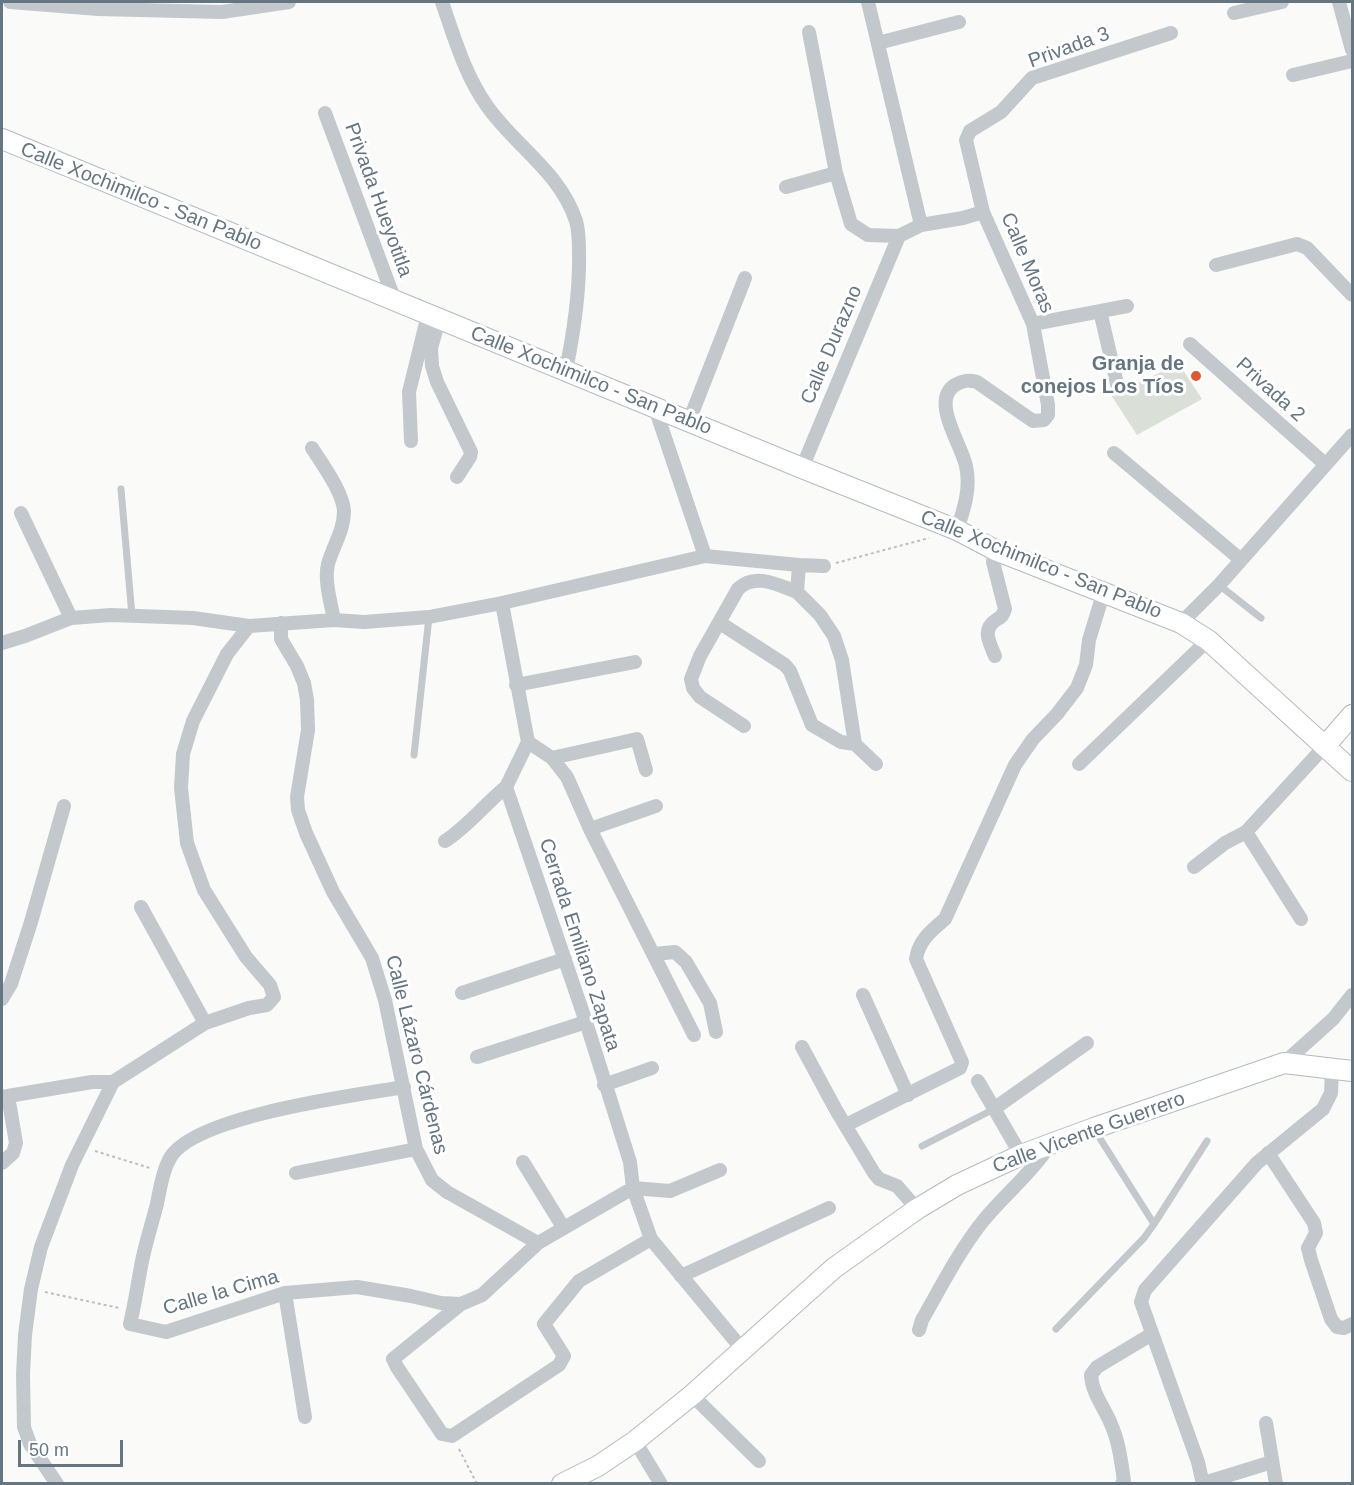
<!DOCTYPE html>
<meta charset="utf-8">
<style>
body{margin:0}
#map{position:relative;width:1354px;height:1485px;overflow:hidden;background:#fafaf8;font-family:Helvetica,sans-serif}
canvas{display:block}
.frame{position:absolute;inset:0;border:3px solid #657683;pointer-events:none}
.scale{position:absolute;left:18px;top:1440px;width:105px;height:27px;box-sizing:border-box;border:3px solid #657683;border-top:0;padding-left:8px;font-size:18px;line-height:21px;white-space:nowrap;color:#657683;-webkit-text-stroke:4px #fff;paint-order:stroke}
</style>
<div id="map">
<canvas width="1354" height="1485"></canvas>
<div class="frame"></div>
<div class="scale">50 m</div>
</div>
<script>
const ctx = document.querySelector('canvas').getContext('2d');
ctx.lineJoin = 'round';
function fillPath(path, color) {
  ctx.fillStyle = color;
  ctx.fill(path, 'evenodd');
}
function stroke(path, color, width, dash) {
  ctx.strokeStyle = color;
  ctx.lineWidth = width;
  ctx.lineCap = dash ? 'butt' : 'round';
  ctx.setLineDash(dash || []);
  ctx.stroke(path);
}
function drawText(font, color, halo, rows, align = 'center') {
  ctx.font = font + ' Helvetica,sans-serif';
  ctx.lineWidth = 6;
  ctx.setLineDash([]);
  ctx.textBaseline = 'middle';
  ctx.strokeStyle = halo;
  ctx.fillStyle = color;
  for (const [text, x, y, turn = 0] of rows) {
    ctx.save();
    ctx.translate(x, y);
    ctx.rotate((+turn || 0) * Math.PI / 180);
    ctx.textAlign = isNaN(turn) ? turn : align;
    if (halo) ctx.strokeText(text, 0, 0);
    ctx.fillText(text, 0, 0);
    ctx.restore();
  }
}
fillPath(new Path2D(`
 M1179,364L1202,399L1137,435L1111,395Z`), '#dadfd7');
const secondary = new Path2D(`
 M2,139L802,468L957,530L995,550L1181,623L1208,640L1352,771
 M1325,746L1352,715
 M562,1484L598,1466L635,1441L692,1395L834,1268L917,1209L957,1185L1021,1155L1094,1128L1284,1063L1352,1071`);
stroke(secondary, '#b3babf', 22);
stroke(new Path2D(`
 M836,563L929,538
 M95,1151L150,1168
 M45,1292L119,1308
 M459,1449L477,1484`), '#bbbfc2', 2, [3, 3]);
stroke(new Path2D(`
 M121,489L132,616
 M1219,585L1261,618
 M414,755L429,617
 M922,1146L994,1109
 M1154,1224L1207,1141
 M1056,1329L1144,1238L1154,1224L1094,1129`), '#c3c8cc', 7);
stroke(new Path2D(`
 M10,2L98,9L222,12L289,2
 M442,2C454,37 465,75 487,106C515,146 560,172 576,221C579,231 579,242 579,252C580,292 574,331 566,370
 M868,2L921,225
 M1339,2L1352,50
 M1234,13L1282,2
 M809,32L836,173L851,224L868,235L899,236L921,225L963,218L983,212L1033,324L1048,405V415L1044,420L1033,421L977,382C969,380 963,380 955,385C930,401 962,445 966,466C971,488 964,509 957,530
 M878,43L959,22
 M1293,75L1352,61
 M325,113L395,301
 M786,187L836,173
 M983,212L966,140L970,131L1001,112L1032,78L1171,33
 M1216,265L1297,244L1307,248L1352,295
 M1100,311L1118,388
 M439,320L431,348L432,366L437,382L471,452L470,457L457,477
 M1033,324L1127,306
 M1190,344L1325,464
 M655,408L705,556
 M689,421L745,278
 M411,441L409,392L428,315
 M312,448C322,464 343,492 344,511C344,531 333,546 328,564C324,581 331,603 334,620
 M1114,453L1240,559
 M802,468L899,236
 M21,513L71,618
 M799,565L797,592L820,615L834,636L842,660L855,744L876,764
 M502,603L528,742L506,787L586,1022L630,1162L633,1188L651,1239L742,1349
 M281,623V639L297,666L304,683L307,700L308,730L297,797L298,810L306,833L333,892L372,958L385,1000L416,1149L432,1180L447,1192L538,1243
 M720,623L785,665L790,671L812,725L841,742L855,744
 M1181,623L1219,585L1352,435
 M2,643L25,636L71,618L111,615L193,618L249,626L334,620L364,622L429,617L502,603L705,556L799,565L824,566
 M995,656C990,643 981,630 996,620C1002,617 1003,615 1005,609L993,562L995,550
 M516,685L635,662
 M744,726L700,697L693,688L691,679L700,656L738,589C755,572 778,585 797,592
 M528,742L552,758L567,777L590,829L694,1035
 M552,758L637,739L646,770
 M1079,764L1208,640
 M590,829L656,806
 M1246,832L1301,919
 M445,841C466,828 486,803 506,787
 M1194,867L1225,843L1246,832L1325,746
 M141,907L205,1023
 M654,954L675,952L686,962L710,1003L716,1032
 M462,993L565,959
 M863,995L908,1095
 M2,999L11,984L31,922L64,806
 M802,1047L836,1110L874,1173L879,1179L897,1186L917,1209
 M477,1057L586,1022
 M1284,1063L1333,1019L1352,995
 M978,1081L1021,1155
 M604,1085L652,1068
 M404,1087C357,1095 189,1116 169,1160C162,1173 160,1189 157,1204C152,1223 146,1242 142,1261C138,1282 135,1303 130,1324L166,1332L285,1293L357,1287L411,1296L441,1303L461,1304L482,1295L538,1243L633,1188L670,1191L720,1170
 M2,1097L92,1082H113
 M995,1108L1087,1043
 M846,1125L960,1068L962,1062L916,959C919,940 931,931 945,919L1015,765L1033,739L1057,714L1077,688L1086,665L1089,640L1104,591
 M1268,1153L1314,1223L1316,1233L1308,1248L1311,1260L1331,1319L1337,1327L1344,1328L1352,1324
 M523,1162L563,1227
 M2,1163L13,1153L16,1143L8,1096
 M296,1173L416,1149
 M681,1276L829,1208
 M285,1293L305,1417
 M461,1304L393,1359L397,1367L442,1434L452,1436L559,1365L564,1356L544,1324L579,1281L651,1239
 M919,1330L922,1320C941,1287 959,1251 983,1221C1004,1195 1031,1174 1050,1145
 M692,1395L759,1461
 M1266,1423L1276,1484
 M635,1441L661,1484
 M1204,1483L1272,1462
 M57,1484L30,1444L24,1427L23,1374L25,1335L31,1289L41,1247L72,1165L113,1082L205,1023L249,1008L267,1005L274,997L270,985L246,957L204,890L187,843L181,788L183,754L193,721L227,654L249,626
 M1122,1484L1124,1481C1121,1461 1119,1442 1111,1424C1104,1407 1092,1393 1091,1375L1097,1367L1152,1334
 M1203,1484L1198,1462L1141,1302L1145,1290L1257,1163L1323,1109L1331,1093L1332,1070`), '#c3c8cc', 14);
stroke(secondary, '#fff', 20);
for (const [x, y, r, color] of [
 [1196,376,6,"#e4572e"]
]) {
  const dot = new Path2D();
  dot.arc(x, y, r, 0, 2 * Math.PI);
  ctx.fillStyle = color;
  ctx.fill(dot);
  stroke(dot, '#fff', 2);
}
drawText('20px', '#657683', '#fff', [
 ["Privada 3",1069,48,-20],
 ["Calle Xochimilco - San Pablo",141,197,22],
 ["Privada Hueyotitla",378,200,70],
 ["Calle Moras",1027,263,67],
 ["Calle Durazno",832,345,-67],
 ["Calle Xochimilco - San Pablo",591,381,22],
 ["Privada 2",1270,390,42],
 ["Calle Xochimilco - San Pablo",1041,565,22],
 ["Cerrada Emiliano Zapata",579,945,72],
 ["Calle Lázaro Cárdenas",416,1055,76],
 ["Calle Vicente Guerrero",1089,1133,-20],
 ["Calle la Cima",221,1293,-16]
]);
drawText('bold 20px', '#657683', '#fff', [
 ["Granja de",1184,364],
 ["conejos Los Tíos",1184,387]
], 'right');
</script>
